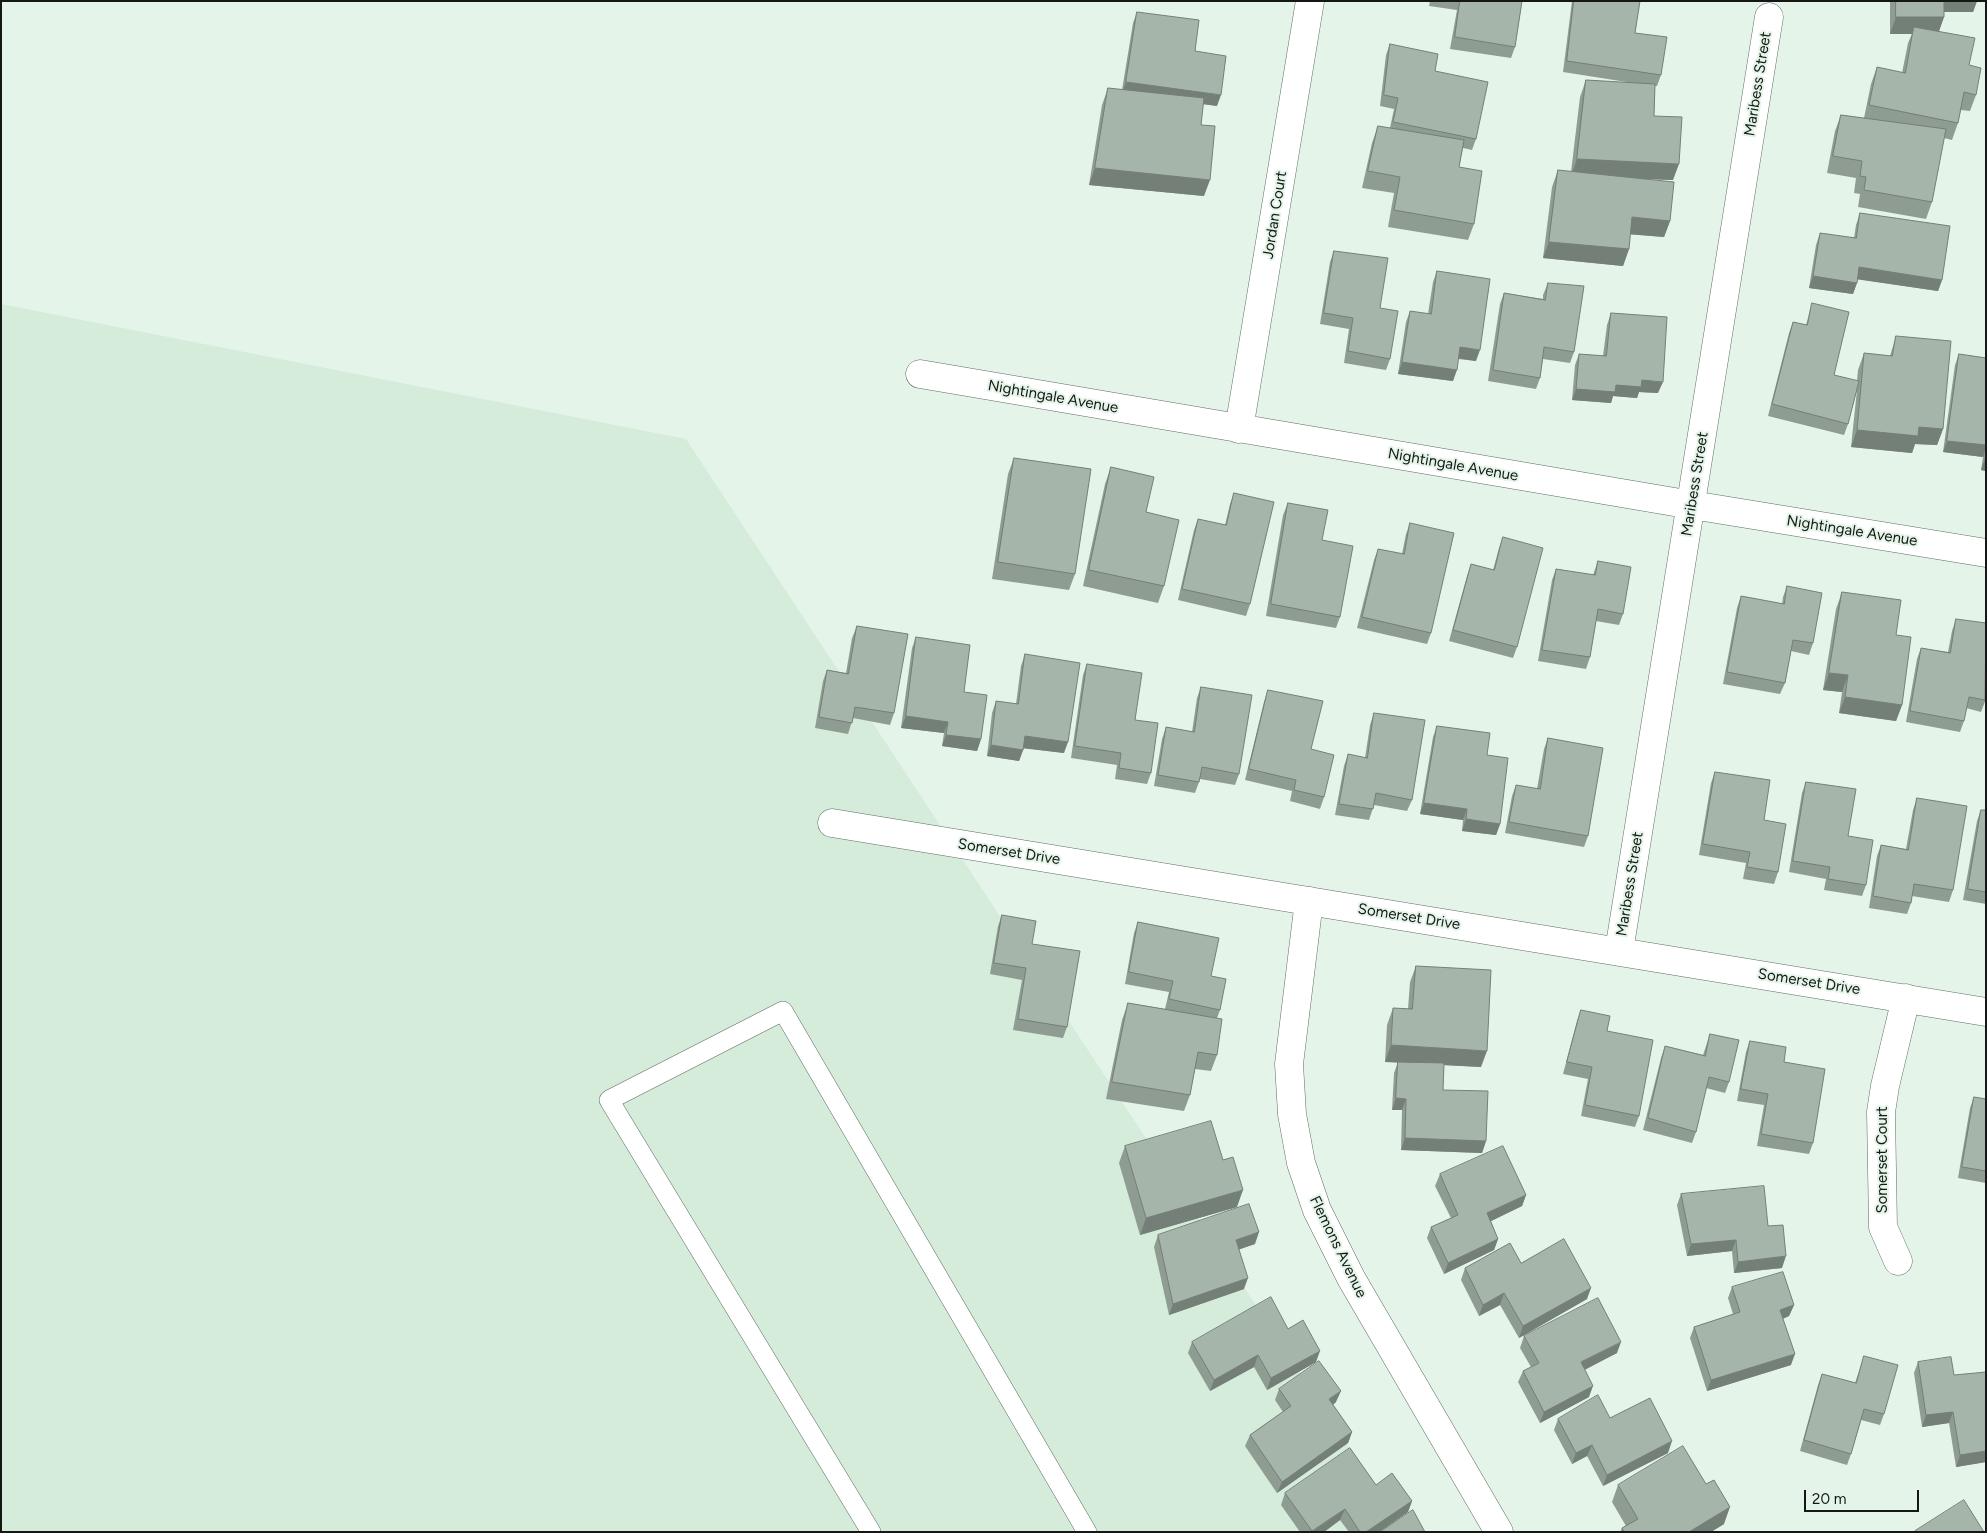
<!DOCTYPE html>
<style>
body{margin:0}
#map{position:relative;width:1987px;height:1533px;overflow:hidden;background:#e5f4e9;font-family:Figtree,sans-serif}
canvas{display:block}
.frame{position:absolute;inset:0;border:2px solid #131814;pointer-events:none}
.scale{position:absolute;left:1804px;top:1490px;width:115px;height:22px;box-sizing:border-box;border:2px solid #131814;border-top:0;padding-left:6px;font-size:15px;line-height:18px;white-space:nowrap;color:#131814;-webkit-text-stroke:4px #e5f4e9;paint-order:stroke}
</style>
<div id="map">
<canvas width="1987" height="1533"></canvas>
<div class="frame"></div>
<div class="scale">20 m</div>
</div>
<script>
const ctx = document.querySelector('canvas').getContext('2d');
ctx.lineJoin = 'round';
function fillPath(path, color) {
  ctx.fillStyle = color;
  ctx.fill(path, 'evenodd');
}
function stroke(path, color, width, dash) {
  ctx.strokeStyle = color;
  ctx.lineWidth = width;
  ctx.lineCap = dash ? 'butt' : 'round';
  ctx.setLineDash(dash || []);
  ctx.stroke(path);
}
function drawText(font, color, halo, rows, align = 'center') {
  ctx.font = font + ' Figtree,sans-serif';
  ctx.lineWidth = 4;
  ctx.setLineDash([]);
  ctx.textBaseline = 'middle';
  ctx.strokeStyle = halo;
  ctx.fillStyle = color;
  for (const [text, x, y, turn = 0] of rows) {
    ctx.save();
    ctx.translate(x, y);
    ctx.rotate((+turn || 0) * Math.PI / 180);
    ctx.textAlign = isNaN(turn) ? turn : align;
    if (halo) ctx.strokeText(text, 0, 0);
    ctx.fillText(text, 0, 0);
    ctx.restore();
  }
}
fillPath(new Path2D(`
 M1,304L686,439L1405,1532H1Z`), '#d5ecdb');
const service = new Path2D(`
 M871,1532L609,1100L783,1011L1087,1532`);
const minor = new Path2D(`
 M920,374L1692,505L1986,553
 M1239,429L1310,1
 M832,823L1986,1012
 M1309,901L1289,1064L1292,1114L1301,1163L1317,1210L1351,1278L1499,1532
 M1619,951L1769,17
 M1898,1261L1883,1227L1881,1112L1885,1086L1906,998`);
stroke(service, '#5f6d63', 20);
stroke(minor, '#5f6d63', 29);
stroke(service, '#fff', 19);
stroke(minor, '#fff', 28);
fillPath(new Path2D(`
 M1430,1H1522L1515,47L1511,58L1450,49L1457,10L1429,6Z
 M1572,1H1640L1635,33L1661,75L1657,86H1655L1654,116L1673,180L1647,179L1670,221L1664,237L1630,234L1629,249L1623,266L1543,258L1552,187L1558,170L1571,172L1580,97L1586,80L1633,83L1563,72Z
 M1890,1H1977L1973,12H1944V17L1939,31L1969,65L1976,95L1970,111L1961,110L1958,123L1952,140L1944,138L1932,202L1926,219L1858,207L1860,194L1854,193L1856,178L1827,173L1835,131L1841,115L1864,118L1871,84L1877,67L1902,73L1908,43L1912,34H1890Z
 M1137,12L1195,51L1217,106L1203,104L1201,125L1204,196L1089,185L1102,105L1108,88L1122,90L1133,23Z
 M1390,44L1435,71L1476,139L1472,150L1463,148L1459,167L1474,224L1468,240L1388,227L1394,193L1362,188L1372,143L1378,126L1390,128L1394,109L1380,106L1386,55Z
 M1860,213L1942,280L1938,291L1858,279L1853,294L1809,288L1816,245L1820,233L1854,238L1856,225Z
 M1334,251L1380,308L1390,359L1386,370L1344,363L1349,329L1320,324L1330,262Z
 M1437,271L1476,361L1458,359L1453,381L1398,374L1406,322L1410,311L1428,314L1433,282Z
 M1548,283L1574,352L1570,363L1543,359L1540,378L1536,389L1488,381L1500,304L1504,293L1543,299V295Z
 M1812,303L1834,375L1857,381L1858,370L1864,353L1890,356L1896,336L1943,429L1937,445L1915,444L1912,453L1851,447L1857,390L1848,424L1844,435L1768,416L1789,333L1793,322L1806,325Z
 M1611,313L1658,393L1639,392L1637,398L1613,396L1611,403L1572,400L1575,365L1579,354L1603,356L1607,325Z
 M1959,354L1986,358V471L1981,470L1983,457L1943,452L1955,365Z
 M1014,458L1075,574L1069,590L992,579L1008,474Z
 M1111,467L1146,512L1164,586L1158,603L1083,586L1105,484Z
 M1234,493L1250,604L1246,616L1178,600L1194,530L1198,519L1225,525L1230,504Z
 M1288,503L1322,540L1340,617L1336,628L1266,616L1283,515Z
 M1410,523L1431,633L1427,644L1357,628L1374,560L1378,549L1402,554L1406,534Z
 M1503,537L1517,647L1513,658L1449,641L1467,576L1471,564L1493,570L1499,548Z
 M1598,561L1623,614L1619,625L1596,621L1590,657L1586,669L1538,661L1552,580L1556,569L1593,575Z
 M1787,586L1813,643L1809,655L1791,651L1785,683L1780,694L1723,684L1737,608L1741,596L1782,604L1783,597Z
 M1842,592L1896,635L1902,705L1896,721L1839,713L1842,692L1823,690L1836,609Z
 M1956,619L1986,699L1981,712L1966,708L1964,721L1960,732L1906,722L1917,659L1921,648L1948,652L1952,631Z
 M857,626L894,713L890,725L853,718L848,734L815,728L823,681L827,670L846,673L852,638Z
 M916,637L964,692L981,739L977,751L942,746L944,733L901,728L912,648Z
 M1025,654L1064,753L1024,748L1019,761L987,756L992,713L996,701L1016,704L1021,666Z
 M1087,664L1135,720L1151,773L1147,784L1115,779L1117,765L1071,758L1083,675Z
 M1201,687L1239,774L1235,785L1200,779L1195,793L1154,786L1162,739L1166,727L1192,732L1197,698Z
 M1268,690L1311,749L1324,797L1320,809L1290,801L1292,791L1245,780L1264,702Z
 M1374,713L1412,800L1407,811L1374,805L1369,820L1335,815L1344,766L1348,754L1365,758L1370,725Z
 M1437,726L1487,755L1500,824L1496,835L1462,831L1463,820L1420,814L1433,737Z
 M1548,738L1588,836L1584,847L1505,833L1512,796L1516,785L1537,789L1544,749Z
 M1715,772L1764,820L1778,872L1774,884L1743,879L1746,863L1699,855L1711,783Z
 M1806,782L1848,836L1866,885L1862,896L1824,890L1826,879L1789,872L1802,793Z
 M1917,798L1953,890L1949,902L1912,896L1911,903L1907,914L1869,908L1877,856L1881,845L1906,849L1913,810Z
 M1981,810H1986V904L1963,900L1977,821Z
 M1002,915L1032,944L1067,1027L1063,1038L1013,1030L1022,980L990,974L998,926Z
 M1138,922L1211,976L1220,1010L1217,1018V1055L1211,1071L1195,1069L1190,1095L1184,1111L1106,1099L1122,1020L1128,1003L1165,1009L1169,992L1125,984L1134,933Z
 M1416,966L1481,1067L1444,1065L1443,1090L1486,1141L1482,1153L1401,1150L1402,1110H1392L1394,1073L1398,1062H1385L1387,1025L1393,1008L1408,1009L1410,982Z
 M1581,1010L1607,1031L1639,1116L1635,1127L1581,1116L1588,1079L1563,1074L1577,1021Z
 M1710,1034L1729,1082L1725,1093L1706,1088L1696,1132L1692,1143L1643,1130L1661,1058L1665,1046L1703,1055Z
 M1750,1041L1784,1062L1813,1143L1809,1154L1757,1146L1764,1105L1737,1101L1746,1052Z
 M1974,1097L1986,1099V1183L1958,1178L1970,1108Z
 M1125,1146L1223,1160L1237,1207L1140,1235L1119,1163Z
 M1440,1174L1526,1195L1522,1206L1491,1221L1498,1239L1494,1250L1444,1274L1427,1238L1431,1227L1451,1218L1435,1186Z
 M1681,1194L1768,1226L1782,1268L1734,1273L1732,1251L1687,1256L1677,1205Z
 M1158,1235L1255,1244L1239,1249L1244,1289L1169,1315L1154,1247Z
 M1521,1263L1587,1299L1519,1338L1500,1305L1479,1316L1461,1280L1465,1268Z
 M1732,1287L1794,1305L1789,1316L1783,1319L1791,1365L1707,1391L1690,1338L1694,1327L1733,1314L1728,1298Z
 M1288,1329L1316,1362L1267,1390L1254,1367L1210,1391L1188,1353L1192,1342Z
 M1524,1336L1617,1353L1584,1369L1589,1397L1540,1423L1518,1382L1523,1371L1531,1367L1520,1348Z
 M1864,1356L1884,1414L1880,1425L1861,1420L1851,1454L1847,1465L1800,1451L1818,1385L1822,1374L1855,1383Z
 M1918,1362L1954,1375L1986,1462L1956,1467L1949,1423L1922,1427L1914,1373Z
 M1279,1389L1336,1402L1333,1405L1352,1432L1348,1443L1277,1493L1245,1446L1250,1435L1283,1412L1275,1400Z
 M1610,1418L1668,1453L1603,1486L1587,1456L1572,1464L1554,1430L1558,1419Z
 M1618,1485L1724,1524L1711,1532H1620L1622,1528L1626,1526L1612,1502Z
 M1285,1493L1412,1501L1408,1512L1379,1532H1349L1340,1520L1324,1532H1300L1281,1505Z`), '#8f9c92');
fillPath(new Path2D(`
 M1942,1H1977L1973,12H1938Z
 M1896,17H1944L1938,34L1914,27L1912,34H1890Z
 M1126,82L1221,95L1217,106L1122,93Z
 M1577,159L1679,164L1673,180L1571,176Z
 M1095,168L1210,180L1204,196L1089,185Z
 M1632,217L1670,221L1664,237L1626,234Z
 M1549,242L1629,249L1623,266L1543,258Z
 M1859,267L1942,280L1938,291L1855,279Z
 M1813,276L1857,283L1853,294L1809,288Z
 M1460,347L1480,350L1476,361L1456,358Z
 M1402,362L1457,370L1453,381L1398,374Z
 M1642,380L1663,382L1658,393L1639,392L1637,398L1613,396L1611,403L1572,400L1576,389Z
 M1919,427L1943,429L1937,445L1915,444L1912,453L1851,447L1857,430Z
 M1947,441L1986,445V448L1983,457L1943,452Z
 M1985,459H1986V471L1981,470Z
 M1829,673L1848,675L1842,692L1823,690Z
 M1845,697L1902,705L1896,721L1839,713Z
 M906,716L948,722L944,733L901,728Z
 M946,735L981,739L977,751L942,746Z
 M1025,736L1068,742L1064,753L1021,748Z
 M991,745L1023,750L1019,761L987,756Z
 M1424,803L1467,809L1463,820L1420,814Z
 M1466,819L1500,824L1496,835L1462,831Z
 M1391,1045L1487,1051L1481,1067L1385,1062Z
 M1396,1098L1406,1099L1402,1110H1392Z
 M1405,1138L1486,1141L1482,1153L1401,1150Z
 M1243,1190L1237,1207L1140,1235L1146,1218Z
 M1526,1195L1522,1206L1483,1225L1487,1213Z
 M1259,1232L1255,1244L1232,1252L1236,1240Z
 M1498,1239L1494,1250L1444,1274L1448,1263Z
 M1736,1240L1732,1251L1687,1256L1691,1244Z
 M1786,1256L1782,1268L1734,1273L1738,1262Z
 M1248,1278L1244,1289L1169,1315L1173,1304Z
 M1591,1288L1587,1299L1519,1338L1523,1326Z
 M1504,1293L1500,1305L1479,1316L1483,1305Z
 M1794,1305L1789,1316L1776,1321L1780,1310Z
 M1621,1342L1617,1353L1577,1374L1581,1362Z
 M1320,1351L1316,1362L1267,1390L1271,1378Z
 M1795,1354L1791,1365L1707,1391L1711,1380Z
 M1258,1355L1254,1367L1210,1391L1214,1380Z
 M1593,1386L1589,1397L1540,1423L1544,1412Z
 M1341,1391L1336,1402L1325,1410L1329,1399Z
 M1953,1412L1949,1423L1922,1427L1926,1415Z
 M1352,1432L1348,1443L1277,1493L1282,1482Z
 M1672,1441L1668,1453L1603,1486L1607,1475Z
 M1592,1445L1587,1456L1572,1464L1576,1453Z
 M1986,1451V1462L1956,1467L1960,1455Z
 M1412,1501L1408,1512L1379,1532H1366Z
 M1730,1507L1724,1524L1711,1532H1689Z
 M1345,1509L1340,1520L1324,1532H1312Z`), '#747f77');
const building = new Path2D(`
 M1460,1H1522L1515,47L1455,37Z
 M1574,1H1640L1635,33L1667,37L1661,75L1567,61Z
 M1896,1H1944V17H1896Z
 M1137,12L1199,20L1195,51L1226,56L1221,95L1126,82Z
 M1914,27L1975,38L1969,65L1981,68L1976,95L1964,92L1958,123L1869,105L1877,67L1905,73Z
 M1390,44L1438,54L1435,71L1488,82L1476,139L1393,122L1398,98L1384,95Z
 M1586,80L1655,84L1654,116L1682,117L1679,164L1577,159Z
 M1108,88L1204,98L1201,125L1215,126L1210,180L1095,168Z
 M1841,115L1946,129L1932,202L1864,190L1866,177L1860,176L1862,161L1833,156Z
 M1378,126L1464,140L1459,167L1482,171L1474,224L1394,210L1400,177L1368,171Z
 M1558,170L1674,182L1670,221L1632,217L1629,249L1549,242Z
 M1860,213L1950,226L1942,280L1859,267L1857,283L1813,276L1820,233L1856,238Z
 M1334,251L1388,258L1380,308L1398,311L1390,359L1348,351L1353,318L1324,313Z
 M1437,271L1490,279L1480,350L1460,347L1457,370L1402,362L1410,311L1431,314Z
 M1548,283L1584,286L1574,352L1544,347L1540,378L1493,370L1504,293L1545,300Z
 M1812,303L1849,312L1834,375L1859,381L1848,424L1772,404L1793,322L1807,325Z
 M1611,313L1667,317L1663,382L1642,380L1641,387L1616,385L1615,392L1576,389L1579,354L1606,356Z
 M1896,336L1951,341L1943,429L1919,427L1918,436L1857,430L1864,353L1892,356Z
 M1959,354L1986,358V445L1947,441Z
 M1014,458L1091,469L1075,574L998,562Z
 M1111,467L1154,477L1146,512L1179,520L1164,586L1089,570Z
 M1234,493L1274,502L1250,604L1182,589L1198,519L1226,525Z
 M1288,503L1328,510L1322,540L1353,546L1340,617L1271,604Z
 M1410,523L1454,533L1431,633L1362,617L1378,549L1404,554Z
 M1503,537L1543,548L1517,647L1453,630L1471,564L1494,570Z
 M1598,561L1631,567L1623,614L1598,609L1590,657L1542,650L1556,569L1595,575Z
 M1787,586L1822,593L1813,643L1793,640L1785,683L1727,672L1741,596L1784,604Z
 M1842,592L1901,600L1896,635L1911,637L1902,705L1845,697L1848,675L1829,673Z
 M1956,619L1986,623L1985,700L1969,697L1964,721L1910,711L1921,648L1950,653Z
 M857,626L908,634L894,713L855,707L852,723L819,717L827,670L848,674Z
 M916,637L970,645L964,692L987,695L981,739L946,735L948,722L906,716Z
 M1025,654L1080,663L1068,742L1025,736L1023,750L991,745L996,701L1018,704Z
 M1087,664L1142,673L1135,720L1158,723L1151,773L1119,768L1121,753L1075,746Z
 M1201,687L1252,695L1239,774L1202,767L1199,782L1158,775L1166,727L1194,732Z
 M1268,690L1323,701L1311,749L1334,755L1324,797L1294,790L1296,780L1249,769Z
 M1374,713L1425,720L1412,800L1376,793L1373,809L1339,804L1348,754L1367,758Z
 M1437,726L1490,733L1487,755L1508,758L1500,824L1466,819L1467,809L1424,803Z
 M1548,738L1603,748L1588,836L1509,822L1516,785L1540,789Z
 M1715,772L1770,780L1764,820L1786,824L1778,872L1747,867L1750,852L1703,844Z
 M1806,782L1856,789L1848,836L1873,840L1866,885L1828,879L1830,867L1793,861Z
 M1917,798L1967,806L1953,890L1914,884L1911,903L1873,896L1881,845L1908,850Z
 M1981,810H1986V892L1968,889Z
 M1002,915L1036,921L1032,944L1080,951L1067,1027L1018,1019L1026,968L994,963Z
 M1138,922L1219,938L1211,976L1226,979L1220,1010L1169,999L1173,981L1129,972Z
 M1416,966L1491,970L1487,1051L1391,1045L1393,1008L1412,1009Z
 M1128,1003L1222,1019L1217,1055L1198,1052L1190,1095L1112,1082Z
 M1581,1010L1610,1016L1607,1031L1653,1040L1639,1116L1585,1105L1592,1067L1567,1062Z
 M1710,1034L1739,1040L1729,1082L1709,1077L1696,1132L1648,1118L1665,1046L1705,1056Z
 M1750,1041L1786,1047L1784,1062L1825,1069L1813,1143L1761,1134L1768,1094L1741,1089Z
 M1398,1062L1444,1063L1443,1090L1488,1091L1486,1141L1405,1138L1406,1099L1396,1098Z
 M1974,1097L1986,1099V1171L1962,1167Z
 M1211,1121L1223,1160L1233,1157L1243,1190L1146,1218L1125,1146Z
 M1503,1146L1526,1195L1487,1213L1498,1239L1448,1263L1431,1227L1458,1215L1440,1174Z
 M1764,1186L1768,1226L1783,1225L1786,1256L1738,1262L1736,1240L1691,1244L1681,1194Z
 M1249,1204L1259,1232L1236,1240L1248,1278L1173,1304L1158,1235Z
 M1564,1239L1591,1288L1523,1326L1504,1293L1483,1305L1465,1268L1510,1243L1521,1263Z
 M1783,1272L1794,1305L1780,1310L1795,1354L1711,1380L1694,1327L1740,1312L1732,1287Z
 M1271,1297L1288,1329L1303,1320L1320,1351L1271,1378L1258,1355L1214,1380L1192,1342Z
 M1598,1298L1621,1342L1581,1362L1593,1386L1544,1412L1523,1371L1539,1363L1524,1336Z
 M1864,1356L1898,1365L1884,1414L1864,1409L1851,1454L1804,1440L1822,1374L1856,1383Z
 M1951,1357L1954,1375L1986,1372V1451L1960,1455L1953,1412L1926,1415L1918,1362Z
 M1319,1361L1341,1391L1329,1399L1352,1432L1282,1482L1250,1435L1291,1406L1279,1389Z
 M1598,1395L1610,1418L1650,1398L1672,1441L1607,1475L1592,1445L1576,1453L1558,1419Z
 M1683,1446L1706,1484L1714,1480L1730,1507L1689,1532H1624L1622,1528L1638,1519L1618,1485Z
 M1350,1448L1376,1485L1392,1473L1412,1501L1366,1532H1360L1345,1509L1312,1531L1285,1493Z
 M1964,1500L1984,1532H1915V1531Z
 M1413,1510L1425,1532H1380Z`);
fillPath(building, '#a6b5aa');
stroke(building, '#747f77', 1);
drawText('15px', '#131814', '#e5f4e9', [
 ["Maribess Street",1758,84,-81],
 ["Jordan Court",1275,215,-81],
 ["Nightingale Avenue",1053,397,10],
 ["Nightingale Avenue",1453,465,10],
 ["Maribess Street",1695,484,-81],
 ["Nightingale Avenue",1852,531,9],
 ["Somerset Drive",1009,852,9],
 ["Maribess Street",1630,884,-81],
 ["Somerset Drive",1409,917,9],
 ["Somerset Drive",1809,982,9],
 ["Somerset Court",1883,1160,-90],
 ["Flemons Avenue",1338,1247,64]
]);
</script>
